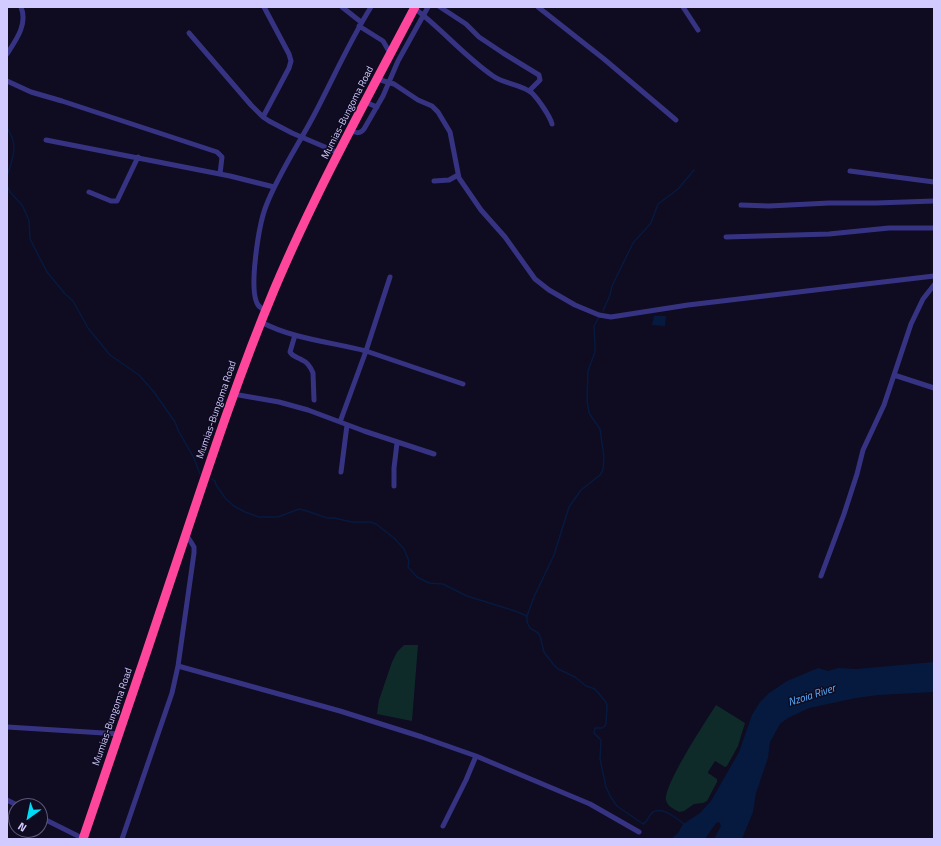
<!DOCTYPE html>
<style>
body{margin:0}
#map{position:relative;width:941px;height:846px;overflow:hidden;background:#0f0b21;font-family:"Titillium Web",sans-serif}
canvas{display:block}
.frame{position:absolute;inset:0;border:8px solid #d1cbff;pointer-events:none}
.north{position:absolute;left:8px;top:798px;width:40px;height:40px;box-sizing:border-box;background:#0f0b21;border:1px solid #5d587a;border-radius:50%;rotate:213deg;font-size:11px;font-weight:700;line-height:16px;text-align:center;color:#d1cbff}
.north::after{content:'';display:block;margin:auto;width:14px;height:18px;background:#00dbf6;clip-path:polygon(50% 0,100% 100%,50% 72%,0 100%)}
</style>
<div id="map">
<canvas width="941" height="846"></canvas>
<div class="frame"></div>
<div class="north">N</div>
</div>
<script>
const ctx = document.querySelector('canvas').getContext('2d');
ctx.lineJoin = 'round';
function fillPath(path, color) {
  ctx.fillStyle = color;
  ctx.fill(path, 'evenodd');
}
function stroke(path, color, width, dash) {
  ctx.strokeStyle = color;
  ctx.lineWidth = width;
  ctx.lineCap = dash ? 'butt' : 'round';
  ctx.setLineDash(dash || []);
  ctx.stroke(path);
}
function drawText(font, color, halo, rows, align = 'center') {
  ctx.font = font + ' "Titillium Web",sans-serif';
  ctx.lineWidth = 3;
  ctx.setLineDash([]);
  ctx.textBaseline = 'middle';
  ctx.strokeStyle = halo;
  ctx.fillStyle = color;
  for (const [text, x, y, turn = 0] of rows) {
    ctx.save();
    ctx.translate(x, y);
    ctx.rotate((+turn || 0) * Math.PI / 180);
    ctx.textAlign = isNaN(turn) ? turn : align;
    if (halo) ctx.strokeText(text, 0, 0);
    ctx.fillText(text, 0, 0);
    ctx.restore();
  }
}
fillPath(new Path2D(`
 M404,645H418L412,721L377,714L379,700L392,662L397,652Z
 M716,705L745,723L738,746L727,766L725,767L715,761L708,772V773L717,779V782L707,801L703,803L694,804L684,811L679,812C674,809 667,806 666,800C664,784 706,721 716,705Z`), '#0e2b2a');
fillPath(new Path2D(`
 M654,316H666L665,326L652,325Z
 M934,662V692L878,695L856,698L809,708L788,718L780,724L770,742L768,758L756,793L753,812L742,839H714L721,826L719,822L716,823L705,839H671L678,833L683,824L700,813L711,801L739,752L752,715L760,702L769,693L787,681L818,668L828,671L838,668L857,669Z`), '#061a3f');
stroke(new Path2D(`
 M7,128C19,145 13,158 7,176
 M7,185L10,192L22,205L29,220L30,239L47,272L65,294L73,301L88,328L110,355L139,375L154,392L175,422L179,432L194,458L200,474
 M603,311L610,295L612,286L633,243L651,223L658,204L678,189L694,170
 M599,317L594,326L595,346V352L588,371L587,400L589,413L600,429L604,457L603,470L600,475L581,490L569,507L554,555L534,597L527,616V622L530,628L538,633L540,636L544,652L553,664L558,669L575,677L586,686L595,689L606,702L607,706L606,723L605,726L602,728H595L594,733L601,740L600,759L606,787L610,796L617,806L643,824C649,821 648,815 653,812C663,806 677,819 684,824
 M212,479L215,481L216,485L226,499L234,506L245,512L259,517H278L299,509L307,511L327,518H334L352,522H370L376,524L394,538L404,549L409,561L408,567L417,577L429,583L443,584L467,596L515,611L527,616`), '#061a3f', 1.5);
stroke(new Path2D(`
 M342,7L361,22
 M440,7L466,24L479,37L503,53L539,75L540,80L529,91
 M538,7L604,59L676,120
 M683,7L698,30
 M414,8C442,29 464,56 493,76C504,84 521,84 532,93C538,99 550,116 552,124
 M359,26L383,41L390,53
 M189,33L251,105L263,117L269,121L292,133L339,153
 M7,54C16,40 28,24 21,7
 M377,79L394,84L418,100L432,106L438,112L450,132L459,178L481,210L505,237L535,279L549,290L575,305L599,315L611,317L688,305L934,276
 M7,81L31,92L62,101L217,152L222,157L220,174
 M365,102L377,107
 M263,117L289,68L291,61L289,54L264,7
 M351,131C357,133 360,134 364,129L383,96L398,61L428,7
 M46,140L230,176L274,187
 M850,171L934,182
 M434,181L449,180L458,175
 M89,192L111,201H117L138,157
 M741,205L769,206L829,203H876L934,201
 M726,237L829,234L889,228H934
 M390,277L366,351L463,384
 M266,310C263,309 260,308 258,305C248,290 259,224 266,206C278,175 297,147 313,117C332,81 349,42 371,7
 M261,322C293,339 331,342 366,351L340,422
 M295,335L290,352C293,357 297,357 302,360C307,362 311,368 313,373L314,400
 M894,375L934,388
 M233,394L279,402L308,410L364,431L434,454
 M341,472L347,425
 M394,486V468L397,443
 M821,576L844,514L857,474L863,450L884,405L911,324L923,299L934,285
 M178,666L340,711L422,737L476,756L590,804L639,832
 M7,727L120,734
 M7,800L19,806
 M40,817L84,839
 M443,826L466,780L476,756
 M122,839L172,693L178,666L194,553V547L186,534`), '#373383', 5);
stroke(new Path2D(`
 M83,839C118,736 153,634 187,531C214,450 241,369 274,290C315,193 366,100 415,7`), '#ff469d', 9);
drawText('10px', '#d1cbff', '#0f0b21', [
 ["Mumias-Bungoma Road",348,113,-63],
 ["Mumias-Bungoma Road",217,410,-71],
 ["Mumias-Bungoma Road",113,717,-71]
]);
drawText('italic 11px', '#59b0ff', '#0f0b21', [
 ["Nzoia River",812,696,-18]
]);
</script>
